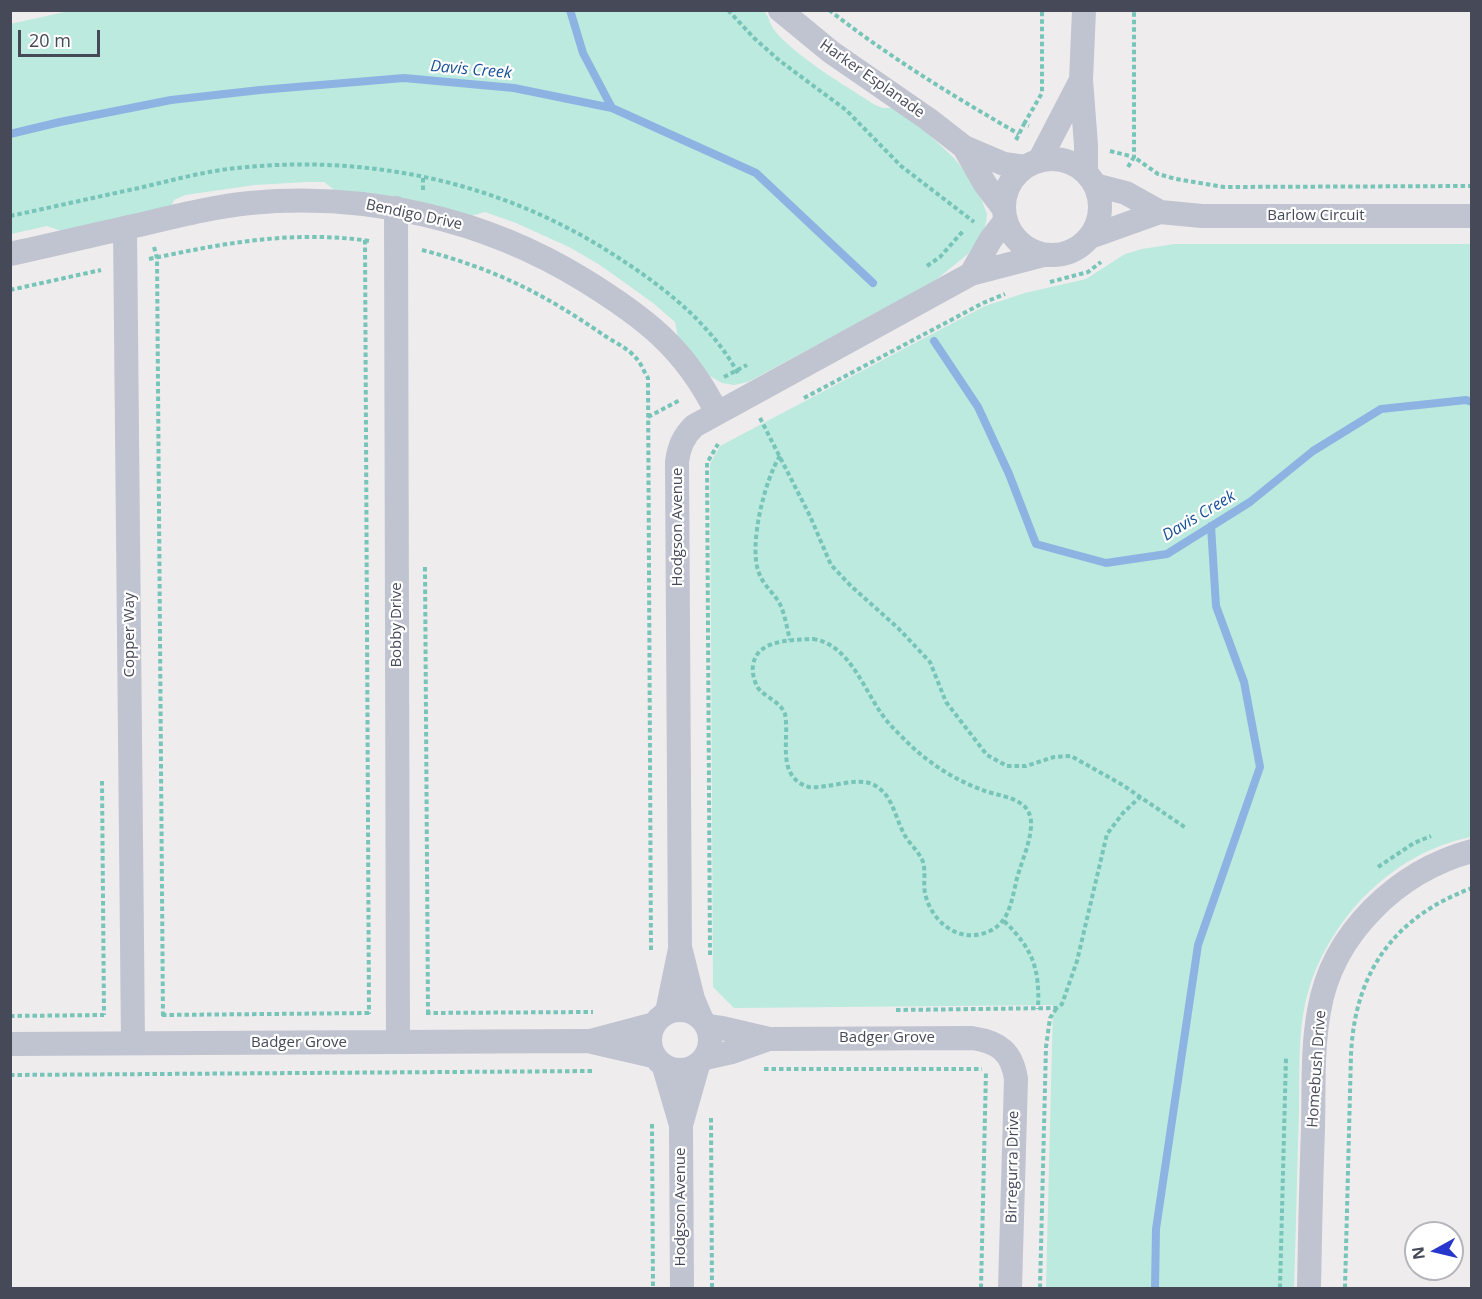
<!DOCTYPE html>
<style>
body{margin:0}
#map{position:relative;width:1482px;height:1299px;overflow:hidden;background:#eeecec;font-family:"Open Sans",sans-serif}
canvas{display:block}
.frame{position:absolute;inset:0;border:12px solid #464957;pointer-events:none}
.north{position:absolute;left:1404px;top:1221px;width:60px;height:60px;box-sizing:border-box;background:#fff;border:2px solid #b5b6bc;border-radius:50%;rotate:262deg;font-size:16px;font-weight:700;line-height:24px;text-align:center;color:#464957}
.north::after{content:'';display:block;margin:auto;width:21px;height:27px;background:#2736cc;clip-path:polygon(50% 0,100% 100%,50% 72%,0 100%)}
.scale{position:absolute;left:18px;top:30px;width:82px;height:27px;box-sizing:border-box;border:3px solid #464957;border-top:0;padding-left:8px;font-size:18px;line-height:21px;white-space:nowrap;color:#464957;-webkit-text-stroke:4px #fff;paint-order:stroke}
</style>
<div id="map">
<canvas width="1482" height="1299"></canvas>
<div class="frame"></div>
<div class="north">N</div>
<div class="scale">20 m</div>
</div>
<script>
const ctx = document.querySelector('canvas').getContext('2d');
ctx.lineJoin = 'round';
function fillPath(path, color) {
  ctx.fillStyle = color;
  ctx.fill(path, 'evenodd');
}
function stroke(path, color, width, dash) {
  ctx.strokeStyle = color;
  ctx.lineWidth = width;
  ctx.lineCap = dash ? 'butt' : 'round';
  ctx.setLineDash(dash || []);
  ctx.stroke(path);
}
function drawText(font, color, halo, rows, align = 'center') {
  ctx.font = font + ' "Open Sans",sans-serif';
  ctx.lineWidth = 4.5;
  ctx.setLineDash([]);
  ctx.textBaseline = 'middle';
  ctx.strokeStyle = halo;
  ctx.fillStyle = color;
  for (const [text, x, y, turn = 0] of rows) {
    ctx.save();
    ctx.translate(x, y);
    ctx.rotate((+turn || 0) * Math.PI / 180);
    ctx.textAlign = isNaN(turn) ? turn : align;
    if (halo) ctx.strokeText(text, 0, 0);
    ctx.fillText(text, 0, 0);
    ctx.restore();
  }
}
fillPath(new Path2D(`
 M74,10L764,11C770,17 769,24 775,31C796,57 846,86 875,105L883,108H894L924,130L953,157L967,174L979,193L987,214L986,223L982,236L968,254L932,283L748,382L734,385L722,383L710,376L678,337L675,322L653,303L600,265L569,247L516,223L485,212L471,216L336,191L324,182H307L255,185L185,195L174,200L170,208L61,231L47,226L11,234L10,24Z
 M1174,244H1471V837C1395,852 1332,915 1309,989C1297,1028 1300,1070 1299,1111C1297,1170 1296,1229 1294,1288H1046L1053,1005L734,1008L713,987L710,464L720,446L985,306L1025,293L1086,279L1125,254L1142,249Z`), '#bceade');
stroke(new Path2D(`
 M570,10L583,53L612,108
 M10,134L60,122L171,100L260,90L404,78L514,88L612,108L756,173L873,283
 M934,341L978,407L1009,474L1036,544L1106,563L1167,554L1250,502L1313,451L1381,409L1466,400L1472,402
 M1155,1288L1156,1229L1198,945L1260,767L1244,682L1216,606L1211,526`), '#8db3e3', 8);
stroke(new Path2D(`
 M728,10L754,38L780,61L846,110L901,166L974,222
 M829,10C889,57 953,96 1019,134
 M1024,124L1042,93V10
 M1016,140L1024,124L1029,126
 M1110,151L1134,157V10
 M1128,167L1134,157L1158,174L1176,179L1224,187L1472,186
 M423,190V176
 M10,216C53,207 96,197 139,188C169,181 198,173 228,169C359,153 491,179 603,248C656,281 707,318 738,373
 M365,240L369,1014
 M154,247L157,258L163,1019
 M422,250C492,268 543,293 602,334C612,341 628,348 636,358C641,363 644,372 648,378L651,951
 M149,259C225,243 292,230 370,241
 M927,266L940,257L964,230
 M1050,282L1088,272L1101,262
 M10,290L101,270
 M724,377L747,365
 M804,398L983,303L1005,294
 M648,417L680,400
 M760,418L810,516L831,565L851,586L898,628L930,662L946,702L987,755L1007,766H1026L1054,757L1071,756L1121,784L1186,828
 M780,456C765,479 748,546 759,573C763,585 774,593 780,604C785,615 787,628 790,640
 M425,567L428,1013
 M813,639C848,644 863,687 881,713C887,722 894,729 902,737C925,761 954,780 985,791C997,795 1013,797 1023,805C1028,809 1030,814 1031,821C1032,843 1019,865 1015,887C1010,909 1006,928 981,934C954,941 930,918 925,893C923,883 926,872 923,862C919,851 908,843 903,832C894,814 892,793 872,784C856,777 826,789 809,787C775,777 790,739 785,714C780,701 766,698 758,688C754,681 752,673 753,665C757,639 793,640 813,639Z
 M102,781L104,1015
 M1378,867L1414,843L1431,836
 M1004,921C1033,949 1040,969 1038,1009
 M710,955L707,463L718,444
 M896,1010L1057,1008L1062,1004L1077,961L1107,834L1123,813L1140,797
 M426,1013L593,1012
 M162,1015L371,1013
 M10,1016L104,1015
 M764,1069H982
 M10,1075L595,1071
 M711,1118L712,1288
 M652,1124L653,1288
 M981,1288L986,1071
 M1040,1288L1046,1047L1050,1018L1056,1009
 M1280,1288L1286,1057
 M1345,1288L1351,1054C1355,972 1394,917 1472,888`), '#77c4b9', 4, [4.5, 3]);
stroke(new Path2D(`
 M780,10L831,52L928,119L964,147L1004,164L1025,167
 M1084,10L1081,80L1086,145V173
 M964,147L985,184L1004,209
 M1004 207a48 48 0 1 1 96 0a48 48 0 1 1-96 0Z
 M1039,161L1081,80
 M1095,185L1126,193L1160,212
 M396,208L398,1042
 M125,228L133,1043
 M1090,237L1160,212L1202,216H1472
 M10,254C52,245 93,235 134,226C173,217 211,207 250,203C367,192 485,219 584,280C644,317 685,348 717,413
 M971,274L991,239L1006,220
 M681,951L693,999L701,1018
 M650 1040a30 30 0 1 1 60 0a30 30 0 1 1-60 0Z
 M667,1012L680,949L677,462C679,447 683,437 694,426L971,274L1044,255
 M707,1026L722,1028L769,1039L972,1038C999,1042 1012,1052 1016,1079L1010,1288
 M590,1041L654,1024
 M10,1044L588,1041L653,1056
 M705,1058L732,1052L769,1039
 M664,1067L681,1125L682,1288
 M681,1125L698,1065
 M1309,1288C1310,1235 1311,1182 1313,1129C1314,1090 1312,1049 1319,1011C1332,933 1398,871 1472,851`), '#c0c3d0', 24);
drawText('15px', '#464957', '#fff', [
 ["Harker Esplanade",872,79,35],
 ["Bendigo Drive",414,215,12],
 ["Barlow Circuit",1316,216],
 ["Hodgson Avenue",678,527,-90],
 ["Bobby Drive",397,625,-90],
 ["Copper Way",130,635,-90],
 ["Badger Grove",887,1038],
 ["Badger Grove",299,1043],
 ["Homebush Drive",1317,1069,-86],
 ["Birregurra Drive",1013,1167,-89],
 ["Hodgson Avenue",681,1207,-90]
]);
drawText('italic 16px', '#185098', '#fff', [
 ["Davis Creek",471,70,5],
 ["Davis Creek",1199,516,-31]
]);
</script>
